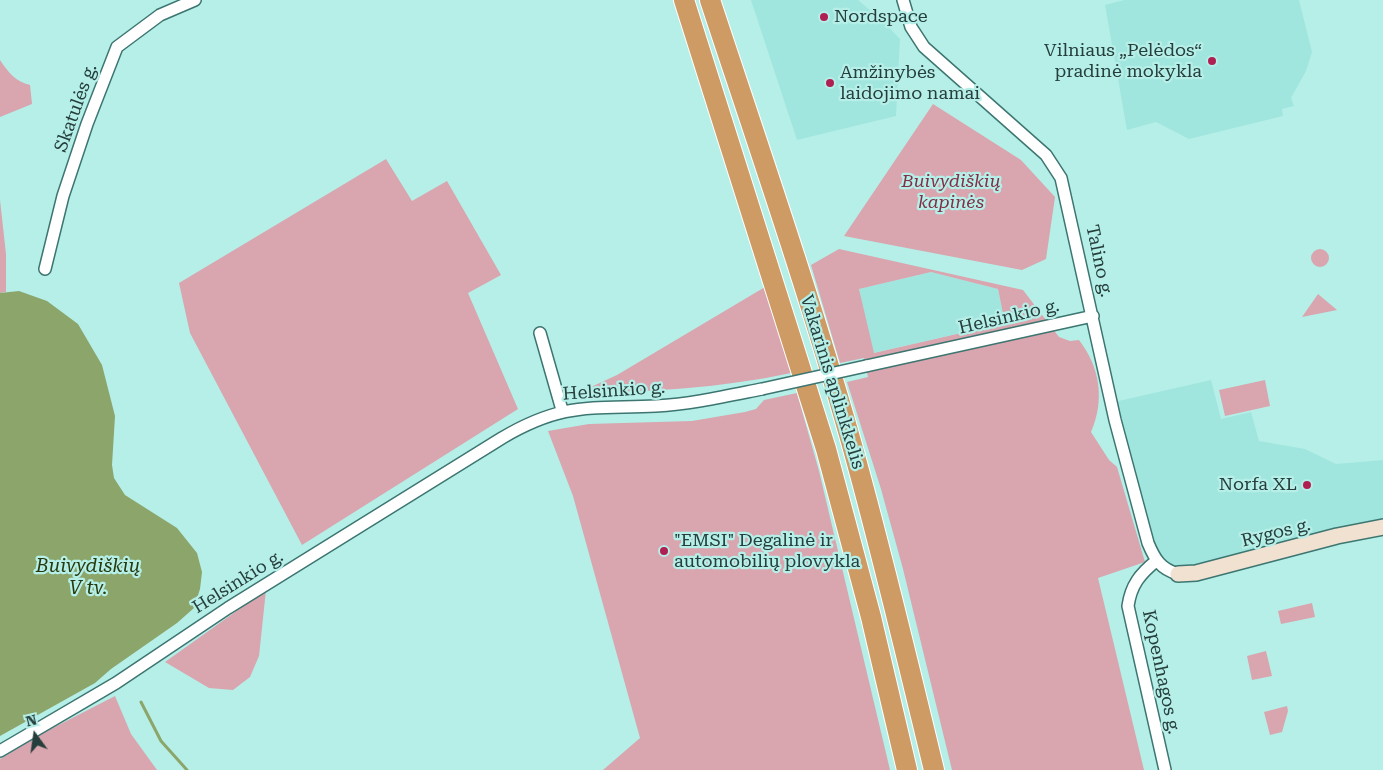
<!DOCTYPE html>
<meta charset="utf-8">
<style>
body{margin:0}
#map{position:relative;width:1383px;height:770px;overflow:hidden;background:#b5efe8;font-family:"Roboto Serif",serif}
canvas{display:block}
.north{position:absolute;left:10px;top:710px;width:50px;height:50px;-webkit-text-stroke:4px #b5efe8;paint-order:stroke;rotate:346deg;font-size:14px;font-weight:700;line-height:20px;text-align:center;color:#263e3c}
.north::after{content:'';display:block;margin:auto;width:18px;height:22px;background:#263e3c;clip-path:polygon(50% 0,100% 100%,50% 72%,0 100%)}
</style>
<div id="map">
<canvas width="1383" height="770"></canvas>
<div class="north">N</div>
</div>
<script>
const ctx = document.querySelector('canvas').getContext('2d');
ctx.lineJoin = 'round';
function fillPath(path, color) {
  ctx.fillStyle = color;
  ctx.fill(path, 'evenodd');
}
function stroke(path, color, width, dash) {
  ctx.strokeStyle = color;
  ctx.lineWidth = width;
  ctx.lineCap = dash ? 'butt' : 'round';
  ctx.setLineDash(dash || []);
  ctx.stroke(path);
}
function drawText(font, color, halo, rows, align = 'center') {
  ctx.font = font + ' "Roboto Serif",serif';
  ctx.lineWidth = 4.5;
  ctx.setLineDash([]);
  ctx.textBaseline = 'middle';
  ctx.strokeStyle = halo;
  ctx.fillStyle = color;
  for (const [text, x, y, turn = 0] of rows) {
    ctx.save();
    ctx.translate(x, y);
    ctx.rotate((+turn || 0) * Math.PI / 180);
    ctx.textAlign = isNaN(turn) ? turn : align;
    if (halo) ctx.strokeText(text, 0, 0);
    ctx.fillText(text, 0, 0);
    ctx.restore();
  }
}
fillPath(new Path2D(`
 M751,0H858L884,22L900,39L896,116L797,140Z
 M1124,0H1299L1312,52L1306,71L1291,98L1294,106L1282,109L1283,116L1189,139L1156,122L1127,130L1105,5Z
 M931,272L998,289L1005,323L873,353L859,289Z
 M1211,380L1221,419L1251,412L1259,441L1305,449L1336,464L1383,460V521L1188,568L1179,569L1165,563L1156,551L1114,402Z`), '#a1e6de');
fillPath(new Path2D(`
 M0,60C8,72 16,82 30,85L32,104L0,117Z
 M933,104L1021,160L1055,197L1046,259L1022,270L844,236Z
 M386,159L412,201L447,181L501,275L468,293L518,409L302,545L190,333L179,283Z
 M0,200L6,254V292L0,293Z
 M1311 258a9 9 0 1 1 18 0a9 9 0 1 1-18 0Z
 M839,249L1023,290L1059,337L1070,341L1079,340C1100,367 1105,400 1091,432L1109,460L1117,467L1145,562L1098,578L1144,770H952L903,569L881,489L847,382L868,377L864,358L840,363L811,265ZM931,272L998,289L1005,323L874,353L859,289Z
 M765,287L791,373C721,388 650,392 578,393L617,375Z
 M1318,294L1337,310L1302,317Z
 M1265,380L1270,406L1225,416L1219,390Z
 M797,393L819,471L890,770H603L640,738L573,496L548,431L589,424L692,421L745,412L756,409L764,400Z
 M266,590L259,656L250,677L233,690L209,688L165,662Z
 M1312,603L1315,617L1281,624L1278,611Z
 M1266,651L1272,676L1252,680L1247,656Z
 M115,696L131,734L157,770H0V759L47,731Z
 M1287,706L1288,711L1282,732L1270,735L1264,712Z`), '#d9a5ae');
fillPath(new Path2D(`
 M19,291L47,301L78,324L102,365L115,416L112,465L114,478L125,495L177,528L197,553L202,572L200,589L194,608L177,623L111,669L95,683L0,736V293Z`), '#8ca56a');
stroke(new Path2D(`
 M141,702L161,741L187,770`), '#8ca56a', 3);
const street = new Path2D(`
 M903,0L911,27L924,47L1046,155L1061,178L1115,420L1148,543C1155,560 1161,569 1178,574
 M45,269L63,196L87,124L117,47L160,15L195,0
 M540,333L562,410
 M866,366L1093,316
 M1156,561C1140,574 1131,585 1128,606L1165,770
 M0,751L116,683L228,608L502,438C563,402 590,409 656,406C692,404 727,396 762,389`);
const secondary = new Path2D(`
 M1178,574L1196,573L1337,536L1383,527`);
const highway = new Path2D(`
 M684,0L826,449L871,617L907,770
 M710,0C758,145 808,290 850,438C881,548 907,659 934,770`);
stroke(street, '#3d7570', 14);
stroke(secondary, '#3d7570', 18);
stroke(highway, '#fff', 22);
stroke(street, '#fff', 11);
stroke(secondary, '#f0e1d1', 15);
stroke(highway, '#ce9b65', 20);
const streetBridge = new Path2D(`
 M762,389L866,366`);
stroke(streetBridge, '#3d7570', 14, []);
stroke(streetBridge, '#fff', 11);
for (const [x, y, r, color] of [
 [824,17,5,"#b01f51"],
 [1212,61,5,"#b01f51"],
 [830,83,5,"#b01f51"],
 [1307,485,5,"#b01f51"],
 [664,551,5,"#b01f51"]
]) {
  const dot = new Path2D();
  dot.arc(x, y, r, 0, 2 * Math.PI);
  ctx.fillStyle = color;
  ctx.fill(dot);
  stroke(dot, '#b5efe8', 2);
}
drawText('18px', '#263e3c', '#b5efe8', [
 ["Nordspace",834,17],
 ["Vilniaus „Pelėdos“",1202,51,"right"],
 ["pradinė mokykla",1202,72,"right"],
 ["Amžinybės",840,73],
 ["laidojimo namai",840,94],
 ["Norfa XL",1297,485,"right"],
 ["\"EMSI\" Degalinė ir",674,541],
 ["automobilių plovykla",674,562]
], 'left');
drawText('18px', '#263e3c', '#b5efe8', [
 ["Skatulės g.",76,108,-70],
 ["Talino g.",1099,261,78],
 ["Helsinkio g.",1009,317,-13],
 ["Vakarinis aplinkkelis",832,382,73],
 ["Helsinkio g.",614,391,-4],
 ["Rygos g.",1276,533,-14],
 ["Helsinkio g.",238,582,-32],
 ["Kopenhagos g.",1161,672,78]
]);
drawText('italic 18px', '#822f45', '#b5efe8', [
 ["Buivydiškių",951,182],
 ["kapinės",951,203]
]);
drawText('italic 19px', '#28390c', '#b5efe8', [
 ["Buivydiškių",88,566],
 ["V tv.",88,588]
]);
</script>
